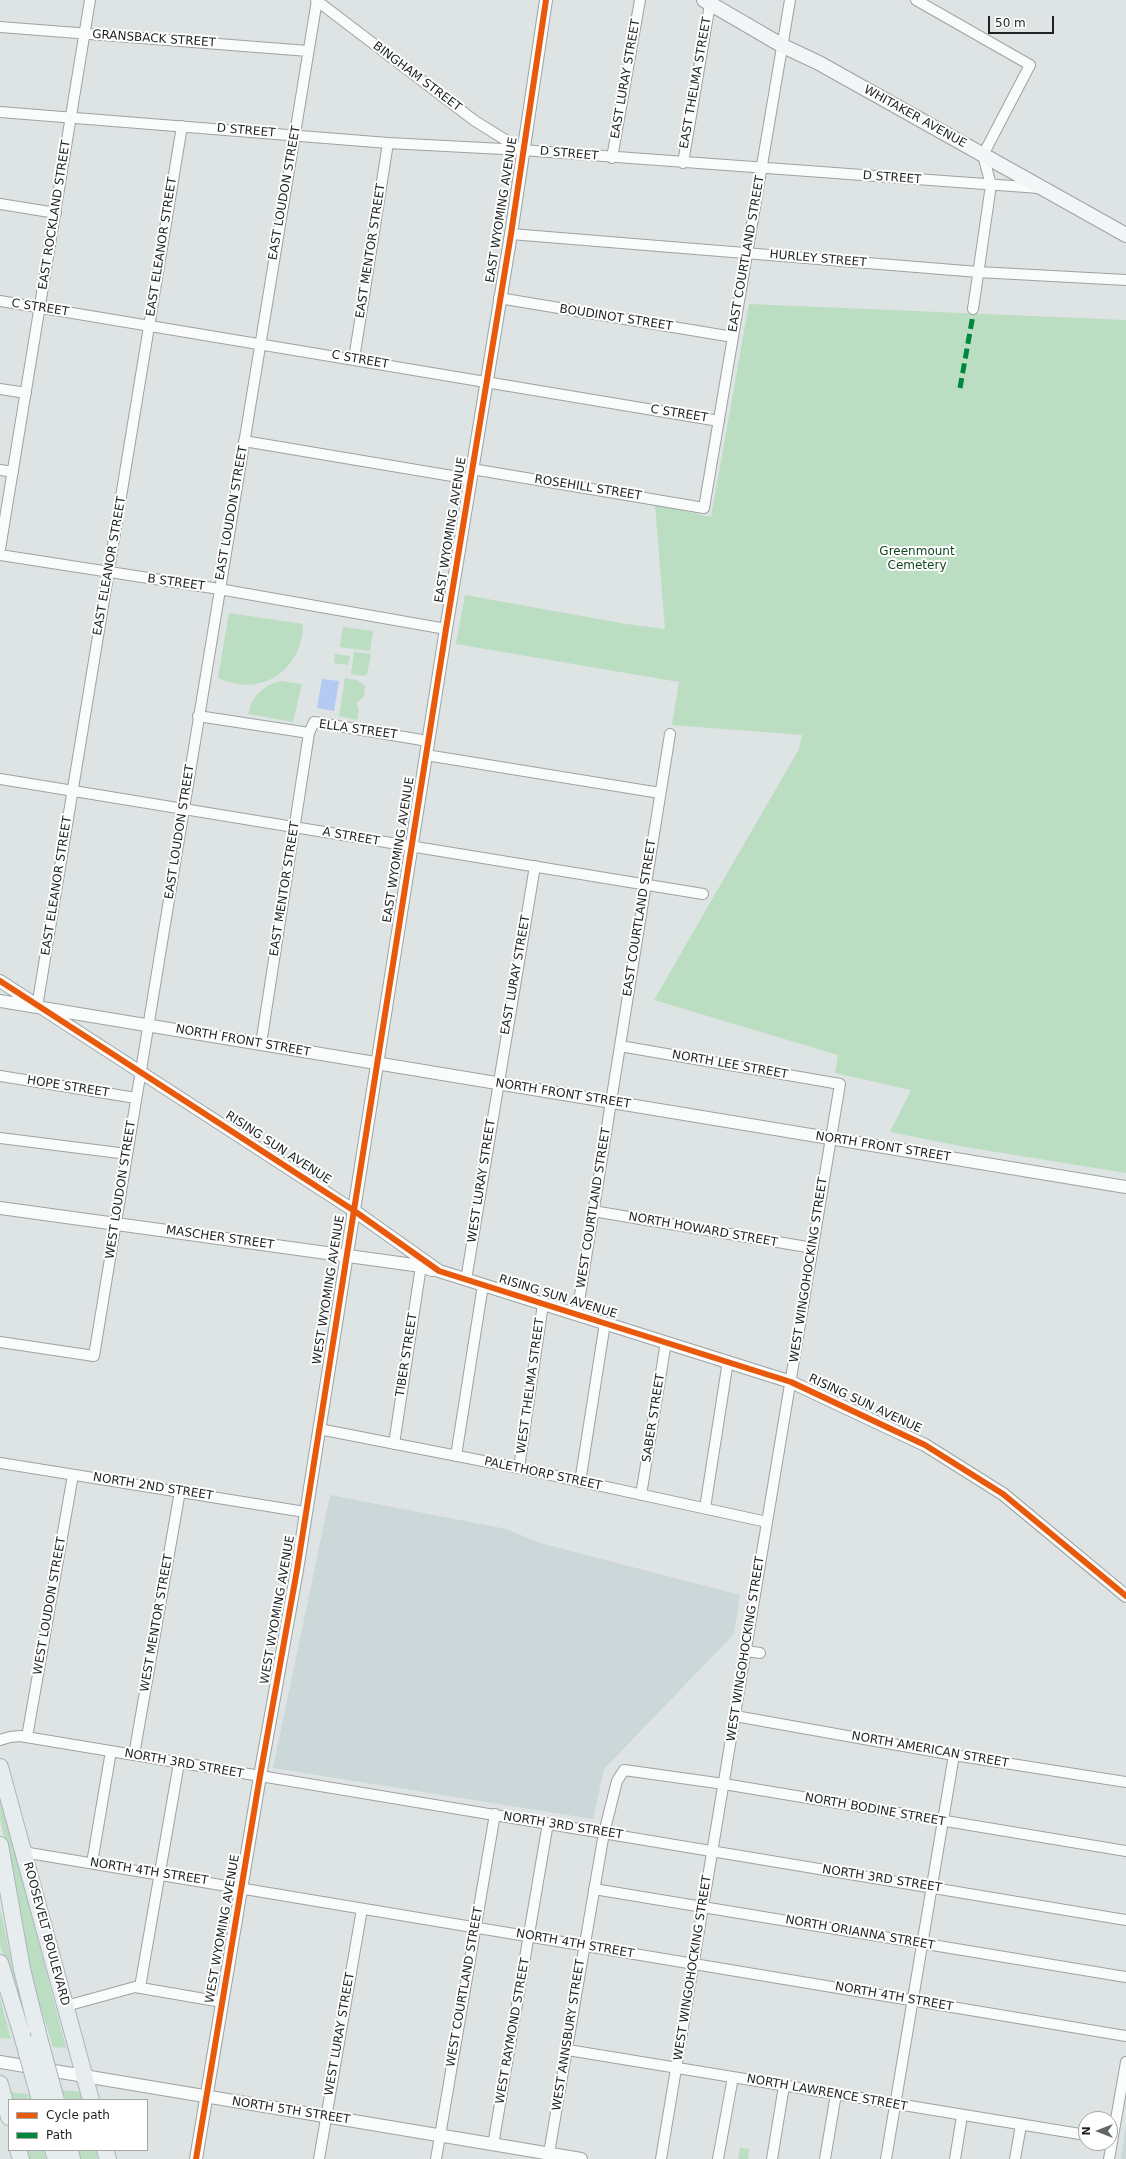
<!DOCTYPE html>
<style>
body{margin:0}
#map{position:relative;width:1126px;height:2159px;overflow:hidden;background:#dee3e3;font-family:"DejaVu Sans",sans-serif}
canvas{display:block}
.legend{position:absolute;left:8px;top:2099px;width:140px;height:52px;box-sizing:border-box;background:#fff;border:1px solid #a5a7a7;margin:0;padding:5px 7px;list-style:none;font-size:12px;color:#1e2222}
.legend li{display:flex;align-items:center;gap:8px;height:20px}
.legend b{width:20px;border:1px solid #a5a7a7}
.north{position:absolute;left:1078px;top:2111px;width:40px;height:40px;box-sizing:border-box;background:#fff;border:1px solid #a5a7a7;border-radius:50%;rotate:270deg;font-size:11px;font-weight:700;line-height:16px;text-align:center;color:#1e2222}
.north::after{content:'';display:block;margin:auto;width:14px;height:18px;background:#616666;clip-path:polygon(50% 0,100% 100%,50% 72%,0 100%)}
.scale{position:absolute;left:988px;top:16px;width:66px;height:18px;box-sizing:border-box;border:2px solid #1e2222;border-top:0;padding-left:5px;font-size:12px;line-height:14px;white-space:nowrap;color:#1e2222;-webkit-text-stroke:3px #fff;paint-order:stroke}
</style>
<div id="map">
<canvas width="1126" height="2159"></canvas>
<ul class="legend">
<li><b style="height:5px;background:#e8590c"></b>Cycle path</li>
<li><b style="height:5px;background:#00873e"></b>Path</li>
</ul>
<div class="north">N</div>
<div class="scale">50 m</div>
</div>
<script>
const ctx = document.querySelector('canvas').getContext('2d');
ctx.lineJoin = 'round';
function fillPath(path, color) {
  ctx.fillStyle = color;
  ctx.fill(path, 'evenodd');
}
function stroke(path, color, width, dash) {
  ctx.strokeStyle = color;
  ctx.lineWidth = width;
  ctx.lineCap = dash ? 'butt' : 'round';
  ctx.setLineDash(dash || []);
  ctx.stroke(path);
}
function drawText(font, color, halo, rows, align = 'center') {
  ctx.font = font + ' "DejaVu Sans",sans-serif';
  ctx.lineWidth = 4;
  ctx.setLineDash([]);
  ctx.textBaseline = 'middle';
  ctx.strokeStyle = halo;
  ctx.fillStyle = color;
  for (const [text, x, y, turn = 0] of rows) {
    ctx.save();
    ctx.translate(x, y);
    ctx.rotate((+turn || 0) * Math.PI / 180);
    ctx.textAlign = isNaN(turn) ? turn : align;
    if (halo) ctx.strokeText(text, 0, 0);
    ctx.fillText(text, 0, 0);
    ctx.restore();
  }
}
fillPath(new Path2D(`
 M330,1495L506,1529L540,1543L740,1595L734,1634L604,1769L593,1819L273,1768Z
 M1126,2126V2159H1121Z`), '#cbd7d8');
fillPath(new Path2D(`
 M749,304L1126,320V1173L966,1147L890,1132L911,1090L835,1073L838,1055L654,1000L799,749L802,735L672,725L679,682L456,644L465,595L626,624L665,629L655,504L711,517Z
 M229,613L303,624C302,671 261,698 218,678Z
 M343,627L373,631L370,651L340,647Z
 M354,652L371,654L367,674L364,676L351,674Z
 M335,654L350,656L348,665L334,663Z
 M345,678L357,680L365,686L364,696L356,703L359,709L357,720L339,716Z
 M281,681L302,684L293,722L248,714C252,696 263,685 281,681Z
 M0,1794L66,2048L53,2047L29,1971L0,1817Z
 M0,1910L1,1913L21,2006L0,1946Z
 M0,1998L11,2039L0,2038Z
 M61,2090L81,2092L83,2100H64Z
 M9,2092L28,2094L30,2100H11Z
 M740,2148L749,2149L748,2159H738Z
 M25,2150H43L46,2159H28Z
 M78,2150H96L98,2159H81Z`), '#bbddc2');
fillPath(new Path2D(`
 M322,679L339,681L334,711L317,708Z`), '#b3caf3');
const minor = new Path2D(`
 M316,0L475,121L520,149
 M916,0L1030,65L983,155L991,185L973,309
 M0,27L308,51
 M0,112L388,143L522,150L1039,188
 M612,158L640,0
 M683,163L710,4
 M0,204L56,213
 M511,234L978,272L1126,280
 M499,298L733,337
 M0,301L719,421
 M354,359L388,143
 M0,389L26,393
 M244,441L470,479
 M472,469L704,508L790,0
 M0,470L13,472
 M0,549L90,0
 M0,555L219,589L446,629
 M198,716L309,733
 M426,755L660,793
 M0,779L703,894
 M37,1007L182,126
 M261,1044L309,733L314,722L428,741
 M620,1046L840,1084L661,2159
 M0,1076L136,1098
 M0,1138L127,1154
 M593,1211L813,1248
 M466,1280L535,866
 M577,1314L670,734
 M0,1342L94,1356L317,0
 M319,1429L519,1468L767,1522
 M394,1444L421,1266
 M456,1456L483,1285
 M0,1463L305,1512
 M519,1468L543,1304
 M580,1482L605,1323
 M641,1495L666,1342
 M705,1508L728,1361
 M746,1651L760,1653
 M735,1716L954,1755L1126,1782
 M27,1737L73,1475
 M0,1740L10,1737L20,1736L1126,1920
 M134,1755L180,1491
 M23,1852L1126,2036
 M92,1863L111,1751
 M594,1889L1126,1977
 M140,1987L179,1763
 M66,2006L135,1987L222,2002
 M568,2050L1086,2135
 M493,2145L548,1823
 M319,2159L362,1909
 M436,2159L495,1814
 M548,2159L604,1833L617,1781L624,1770L724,1784L1126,1851
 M718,2159L733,2077
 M772,2159L784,2086
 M825,2159L836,2094
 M886,2159L954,1755
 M955,2159L962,2116
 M1015,2159L1021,2125
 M1109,2159L1126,2062`);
const tertiary = new Path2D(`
 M0,981L353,1210L439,1271L791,1382L925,1445L1003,1494L1126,1596
 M0,1001L1126,1187
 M0,1208L421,1266L432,1270
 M0,2062L581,2159
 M196,2159L260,1776L297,1570L446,629L511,234L546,0`);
const secondary = new Path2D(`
 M704,0L783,46L819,63L1126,235`);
const trunk = new Path2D(`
 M0,1767L91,2100
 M0,1845L22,1969L39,2038
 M0,1963L22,2035
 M0,2084L9,2117
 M18,2150L21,2159
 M53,2150L56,2159
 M70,2150L72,2159
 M105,2150L108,2159`);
stroke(minor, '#9ea2a3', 12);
stroke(tertiary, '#9ea2a3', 14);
stroke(secondary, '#9ea2a3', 16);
stroke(trunk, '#acb5b9', 18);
stroke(minor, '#fafbfb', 10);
stroke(tertiary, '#fafbfb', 12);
stroke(secondary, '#f2f6f7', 14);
stroke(trunk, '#e7ecef', 16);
const trunkBridge = new Path2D(`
 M22,2035L40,2100
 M39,2038L56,2100`);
stroke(trunkBridge, '#acb5b9', 18, []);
stroke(trunkBridge, '#e7ecef', 16);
stroke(new Path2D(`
 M960,388L973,315`), '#00873e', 5, [10, 5]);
stroke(new Path2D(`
 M0,981L353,1210L439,1271L791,1382L925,1445L1003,1494L1126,1596
 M196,2159L260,1776L297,1570L446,629L511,234L546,0`), '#e8590c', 6);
drawText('12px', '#1e2222', '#fff', [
 ["GRANSBACK STREET",154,39,4],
 ["BINGHAM STREET",417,77,37],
 ["EAST LURAY STREET",626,79,-80],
 ["EAST THELMA STREET",696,83,-80],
 ["WHITAKER AVENUE",915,117,29],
 ["D STREET",246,131,5],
 ["D STREET",569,154,5],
 ["D STREET",892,178,4],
 ["EAST LOUDON STREET",285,193,-80],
 ["EAST WYOMING AVENUE",502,210,-81],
 ["EAST ROCKLAND STREET",55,215,-81],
 ["EAST ELEANOR STREET",162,247,-81],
 ["EAST MENTOR STREET",371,251,-81],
 ["EAST COURTLAND STREET",747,254,-80],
 ["HURLEY STREET",818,259,5],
 ["C STREET",40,308,9],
 ["BOUDINOT STREET",616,318,9],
 ["C STREET",360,360,10],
 ["C STREET",679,414,9],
 ["ROSEHILL STREET",588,488,9],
 ["EAST LOUDON STREET",232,513,-80],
 ["EAST WYOMING AVENUE",451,530,-81],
 ["EAST ELEANOR STREET",110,566,-80],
 ["B STREET",176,583,8],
 ["ELLA STREET",358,730,8],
 ["EAST LOUDON STREET",180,832,-81],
 ["A STREET",351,837,10],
 ["EAST WYOMING AVENUE",399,850,-81],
 ["EAST ELEANOR STREET",57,886,-81],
 ["EAST MENTOR STREET",285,889,-81],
 ["EAST COURTLAND STREET",640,918,-81],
 ["EAST LURAY STREET",516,975,-80],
 ["NORTH FRONT STREET",243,1041,10],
 ["NORTH LEE STREET",730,1065,10],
 ["HOPE STREET",68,1087,9],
 ["NORTH FRONT STREET",563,1094,9],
 ["NORTH FRONT STREET",883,1147,9],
 ["RISING SUN AVENUE",278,1148,33],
 ["WEST LURAY STREET",482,1181,-81],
 ["WEST LOUDON STREET",121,1190,-81],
 ["WEST COURTLAND STREET",594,1208,-81],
 ["NORTH HOWARD STREET",703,1230,10],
 ["MASCHER STREET",220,1238,8],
 ["WEST WINGOHOCKING STREET",809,1270,-81],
 ["WEST WYOMING AVENUE",329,1290,-81],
 ["RISING SUN AVENUE",558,1297,17],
 ["TIBER STREET",407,1355,-81],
 ["WEST THELMA STREET",531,1386,-82],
 ["RISING SUN AVENUE",865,1404,25],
 ["SABER STREET",654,1418,-81],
 ["PALETHORP STREET",543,1474,12],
 ["NORTH 2ND STREET",153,1487,9],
 ["WEST LOUDON STREET",50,1606,-80],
 ["WEST WYOMING AVENUE",278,1610,-80],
 ["WEST MENTOR STREET",157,1623,-80],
 ["WEST WINGOHOCKING STREET",746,1649,-81],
 ["NORTH AMERICAN STREET",930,1750,10],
 ["NORTH 3RD STREET",184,1764,10],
 ["NORTH BODINE STREET",875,1810,10],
 ["NORTH 3RD STREET",563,1826,9],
 ["NORTH 4TH STREET",149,1872,9],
 ["NORTH 3RD STREET",882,1879,9],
 ["WEST WYOMING AVENUE",223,1929,-80],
 ["NORTH ORIANNA STREET",860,1933,10],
 ["ROOSEVELT BOULEVARD",46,1934,75],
 ["NORTH 4TH STREET",575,1944,10],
 ["WEST WINGOHOCKING STREET",693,1968,-81],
 ["WEST COURTLAND STREET",465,1987,-80],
 ["NORTH 4TH STREET",894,1997,10],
 ["WEST RAYMOND STREET",513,2031,-80],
 ["WEST LURAY STREET",340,2034,-80],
 ["WEST ANNSBURY STREET",569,2035,-81],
 ["NORTH LAWRENCE STREET",827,2093,10],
 ["NORTH 5TH STREET",291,2111,9]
]);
drawText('12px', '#114720', '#fff', [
 ["Greenmount",917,552],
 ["Cemetery",917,566]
]);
</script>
